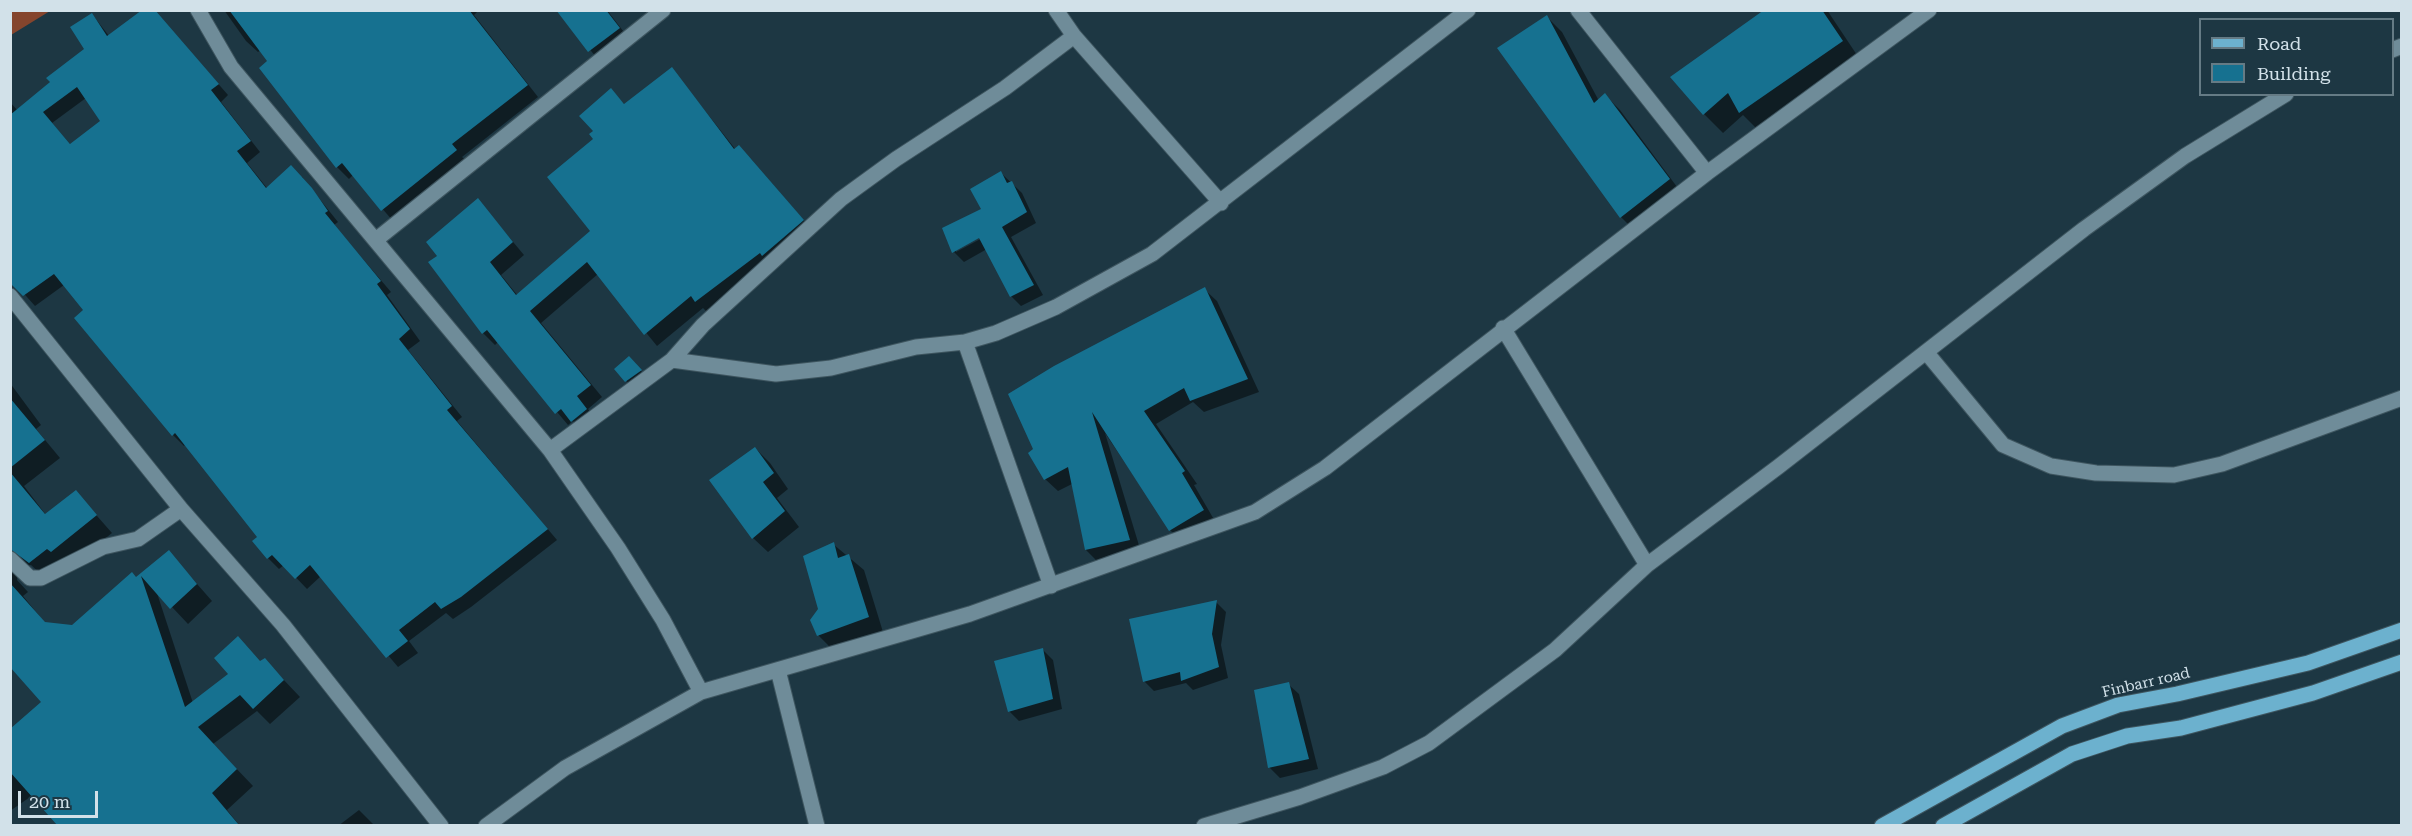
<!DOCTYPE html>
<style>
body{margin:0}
#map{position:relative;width:2412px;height:836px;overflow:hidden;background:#1d3743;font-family:"Roboto Serif",serif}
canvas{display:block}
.frame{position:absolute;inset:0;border:12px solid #d2e1e9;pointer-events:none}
.legend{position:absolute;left:2199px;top:18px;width:195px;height:78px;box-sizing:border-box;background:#1d3743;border:2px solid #657b85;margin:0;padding:8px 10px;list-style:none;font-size:18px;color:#d2e1e9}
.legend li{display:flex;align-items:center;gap:12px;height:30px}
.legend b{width:30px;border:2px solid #657b85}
.scale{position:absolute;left:18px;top:791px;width:80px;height:27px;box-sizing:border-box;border:3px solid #d2e1e9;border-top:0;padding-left:8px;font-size:18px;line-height:21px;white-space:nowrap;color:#d2e1e9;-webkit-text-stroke:4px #1d3743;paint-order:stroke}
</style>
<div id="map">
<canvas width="2412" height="836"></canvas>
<div class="frame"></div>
<ul class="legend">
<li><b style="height:8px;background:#6cb1ce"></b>Road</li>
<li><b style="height:16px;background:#167190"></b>Building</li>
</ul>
<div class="scale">20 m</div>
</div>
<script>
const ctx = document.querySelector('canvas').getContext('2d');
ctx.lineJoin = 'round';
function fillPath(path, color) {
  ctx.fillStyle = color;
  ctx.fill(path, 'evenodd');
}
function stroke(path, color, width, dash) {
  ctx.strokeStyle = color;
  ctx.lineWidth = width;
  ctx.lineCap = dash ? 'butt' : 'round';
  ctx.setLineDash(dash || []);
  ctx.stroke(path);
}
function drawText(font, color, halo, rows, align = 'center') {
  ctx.font = font + ' "Roboto Serif",serif';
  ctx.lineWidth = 4.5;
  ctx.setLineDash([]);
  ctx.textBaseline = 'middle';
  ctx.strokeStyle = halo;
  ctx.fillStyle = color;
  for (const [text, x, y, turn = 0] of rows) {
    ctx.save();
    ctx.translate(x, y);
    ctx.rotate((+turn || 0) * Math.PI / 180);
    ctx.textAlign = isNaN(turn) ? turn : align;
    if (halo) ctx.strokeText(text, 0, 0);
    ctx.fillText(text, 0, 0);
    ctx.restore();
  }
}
fillPath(new Path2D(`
 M11,10H50V11L11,35Z`), '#85452d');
fillPath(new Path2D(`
 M224,10H479L474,15L538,97L462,157L468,162L393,221L353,175L349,179L337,167L261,68L269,61L261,50L258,52L246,41Z
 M558,10H607L630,40L600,62Z
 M1767,10H1827L1861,61L1759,131L1743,115L1723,133L1704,114Z
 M92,14L109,36L160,17L228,95L221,102L260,152L247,163L267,188L302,177L338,222L334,225L391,292L387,295L420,341L408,350L462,417L457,421L557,540L471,607L453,619L446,613L409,641L418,653L398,667L321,576L307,589L284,565L279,569L268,558L254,541L259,537L186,444L184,446L173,435L76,318L85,311L64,285L35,306L10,278V102L18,111L86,50ZM86,98L102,121L71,145L52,123Z
 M1547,17L1562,32L1599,101L1605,95L1620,110L1683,195L1636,232L1621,217Z
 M672,69L736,150L751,159L814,232L708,313L703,308L657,346L598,274L541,323L602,397L588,409L598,421L584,432L573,421L568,425L498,342L495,345L483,333L478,200L524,255L501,275L518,296L592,231L596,131L611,90L625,105Z
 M1001,173L1022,193L1036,223L1011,237L1043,295L1021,306L1011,296L987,249L964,262L954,252L983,210ZM985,233L986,236L956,252V249Z
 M1204,289L1217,301L1259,392L1204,412L1193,402L1156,424L1197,484L1194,485L1216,523L1182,542L1170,530L1105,433L1141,552L1098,562L1086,550L1072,484L1058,491L1045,479L1030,454Z
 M634,362L645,376L631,386L616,369Z
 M10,383L41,425L36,429L60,458L24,486L46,515L76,492L112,533L68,568L46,579L31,565L19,568L17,580L28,592L23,596L46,624L73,627L169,552L212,601L188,624L156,590L193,703L265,660L300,697L270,724L257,711L213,744L253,786L227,810L240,826H59L33,795L10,811V731L43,703L10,665Z
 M755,448L770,463L788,489L777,498L799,527L768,552L753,538Z
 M833,544L864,570L883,632L834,651L819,636L812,620L820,609Z
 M1216,602L1226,612L1221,645L1228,678L1193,690L1186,683L1154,691L1144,681Z
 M1043,650L1053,660L1062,709L1019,721L1009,711Z
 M1288,684L1299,694L1318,769L1280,778L1270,768L1255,691Z
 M359,810L375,826H338Z`), '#0007');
fillPath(new Path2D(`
 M142,10H155L219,84L211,90L251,141L237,151L266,188L291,165L312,188L328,211L325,213L381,281L377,284L410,329L399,339L452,406L447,410L548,529L461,597L441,609L435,602L399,630L408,641L386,658L310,565L295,579L272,555L267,559L252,541L257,537L175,433L172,436L74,318L83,310L54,274L23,296L10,283V115L50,82L46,78L84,49L70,27L92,13L107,36ZM77,87L100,121L70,144L43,112Z
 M229,10H469L528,85L452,144L457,150L381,211L342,163L336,168L259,68L267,61Z
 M556,10H606L620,28L588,52Z
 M1764,10H1822L1843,41L1739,113L1728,93L1703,115L1670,77Z
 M1547,15L1594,103L1605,93L1670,179L1620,218L1497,48Z
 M672,67L734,149L739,145L804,220L762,256L760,253L695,302L691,296L644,335L587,262L530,311L591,385L577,396L587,409L571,422L561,409L555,414L487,330L482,334L428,262L437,256L426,242L478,198L513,242L490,262L516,295L590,231L547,177L593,139L589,134L593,131L579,116L611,88L624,104Z
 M1001,171L1007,183L1012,181L1027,212L1002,227L1034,285L1010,297L979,238L952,253L942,228L981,209L970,189Z
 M1205,287L1248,379L1190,401L1184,388L1144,411L1185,471L1182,473L1204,510L1169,531L1092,412L1130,540L1085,550L1068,467L1044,480L1028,453L1033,449L1008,394L1054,366Z
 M629,356L642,370L625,382L614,369Z
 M10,398L45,440L10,468Z
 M755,447L774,473L763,482L785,511L752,539L709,480Z
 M10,472L45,514L76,490L97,515L51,552L47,549L29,563L10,549Z
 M834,542L838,558L849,554L869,617L817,636L810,620L818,609L803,556Z
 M169,550L197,584L170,609L141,576L185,707L228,674L214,658L238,636L260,661L265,658L284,680L253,709L240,695L198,727L237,769L212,793L239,825H57L10,772V729L41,702L10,667V583L45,622L72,625L132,572L136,577Z
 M1217,600L1212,634L1219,667L1181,681L1180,672L1143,682L1129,619Z
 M1043,648L1053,699L1008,712L994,661Z
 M1289,682L1309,759L1268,768L1254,690Z`), '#167190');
const minor = new Path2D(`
 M198,10L231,67L550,450L618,548L663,620L701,692
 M1056,10L1074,36L1221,203
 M1578,10L1707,173
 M2392,50L2402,46
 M377,239L663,10
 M10,296L181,509L283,625L441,826
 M1503,328L1647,565
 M965,342L1051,586
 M1926,352L2003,445L2051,466L2096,473L2174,475L2222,464L2402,398
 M672,360L776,374L831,368L916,347L965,342L996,333L1056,307L1152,254L1468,10
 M550,450L672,360L703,325L841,199L896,159L1005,88L1074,36
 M10,559L30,578H41L103,547L138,539L181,509
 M778,670L817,826
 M486,826L565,768L701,692L970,614L1255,512L1325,468L1707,173L1929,10
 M1204,826L1300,797L1383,767L1429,743L1555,650L1647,565L1778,467L2084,229L2185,156L2286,94`);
const major = new Path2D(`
 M1882,826L2062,726L2118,705L2177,694L2308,663L2402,630
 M1943,826L2072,754L2127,736L2181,728L2313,693L2402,662`);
stroke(minor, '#3e555f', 17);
stroke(major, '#3e555f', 17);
stroke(minor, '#6f8c99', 15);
stroke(major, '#6cb1ce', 15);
drawText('15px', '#d2e1e9', '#1d3743', [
 ["Finbarr road",2146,683,-13]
]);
</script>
